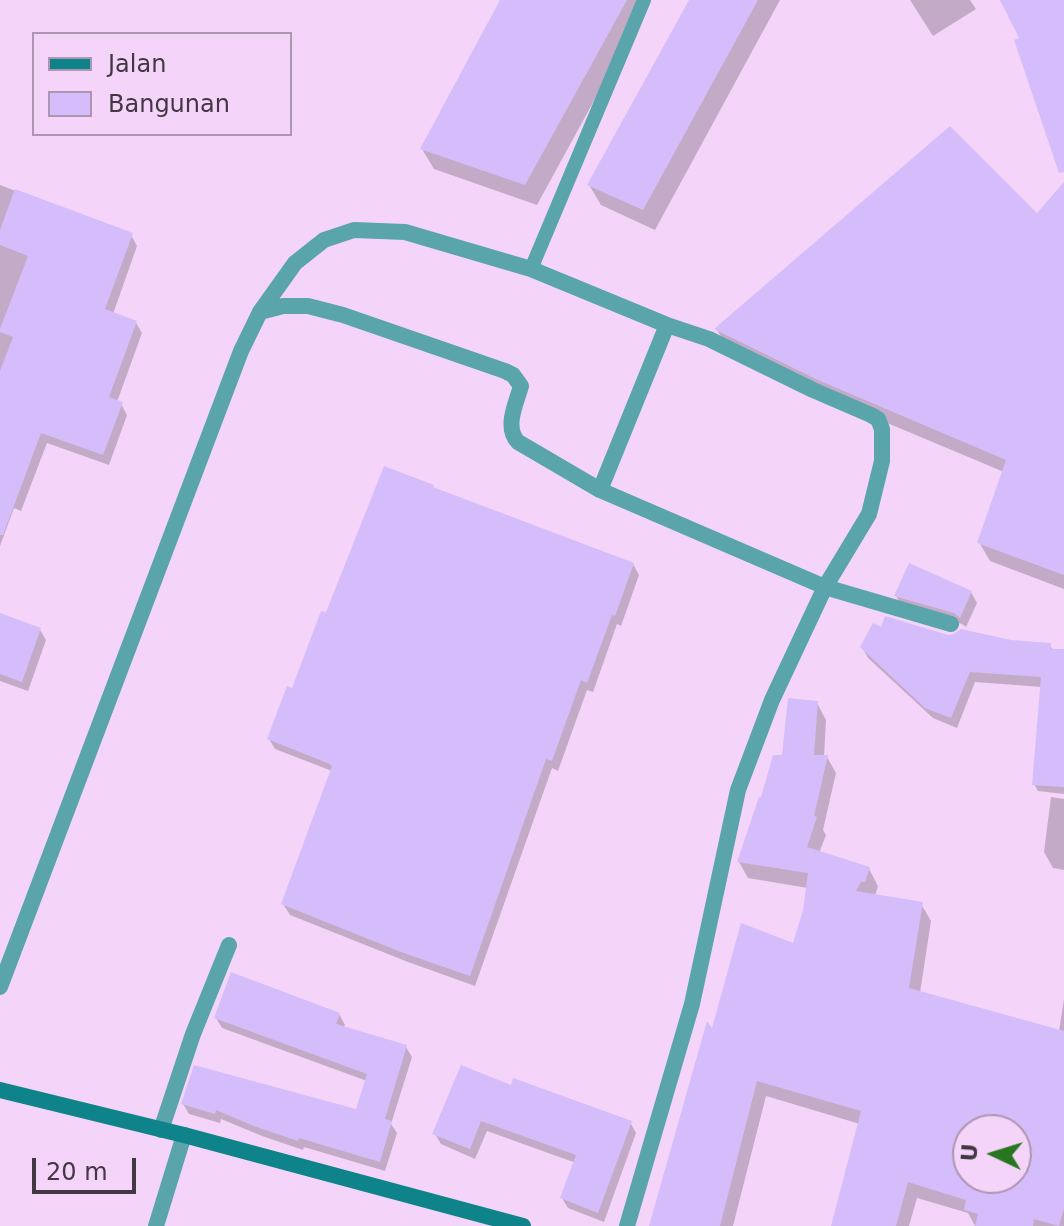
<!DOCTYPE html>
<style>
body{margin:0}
#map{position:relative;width:1064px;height:1226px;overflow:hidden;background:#f4d5f9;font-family:"DejaVu Sans",sans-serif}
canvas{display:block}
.legend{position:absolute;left:32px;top:32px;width:260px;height:104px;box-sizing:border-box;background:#f4d5f9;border:2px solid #ad96b1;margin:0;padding:10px 14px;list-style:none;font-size:24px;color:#433744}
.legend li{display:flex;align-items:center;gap:16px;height:40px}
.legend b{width:40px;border:2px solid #ad96b1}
.north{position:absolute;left:952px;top:1114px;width:80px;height:80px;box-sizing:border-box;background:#f4d5f9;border:2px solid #ad96b1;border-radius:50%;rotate:274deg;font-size:22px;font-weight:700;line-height:32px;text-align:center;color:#433744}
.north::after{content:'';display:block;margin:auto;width:28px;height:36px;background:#287720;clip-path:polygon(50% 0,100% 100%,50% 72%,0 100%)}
.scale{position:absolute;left:32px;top:1158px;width:104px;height:36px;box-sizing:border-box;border:4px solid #433744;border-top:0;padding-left:10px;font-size:24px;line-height:28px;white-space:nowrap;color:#433744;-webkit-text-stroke:6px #f4d5f9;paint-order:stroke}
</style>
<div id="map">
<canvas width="1064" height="1226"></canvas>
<ul class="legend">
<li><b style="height:10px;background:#0e838a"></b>Jalan</li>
<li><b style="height:22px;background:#d4bdfa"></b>Bangunan</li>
</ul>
<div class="north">U</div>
<div class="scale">20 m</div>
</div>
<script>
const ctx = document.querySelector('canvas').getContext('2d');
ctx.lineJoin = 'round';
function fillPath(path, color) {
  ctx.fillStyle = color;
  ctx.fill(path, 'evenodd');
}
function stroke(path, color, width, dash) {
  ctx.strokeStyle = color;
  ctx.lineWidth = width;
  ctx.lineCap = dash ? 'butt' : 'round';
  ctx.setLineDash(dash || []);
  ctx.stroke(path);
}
fillPath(new Path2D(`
 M502,0H649L537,205L434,169L422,149Z
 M691,0H780L655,230L601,205L589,185Z
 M910,0H970L976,9L933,36Z
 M0,185L131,235L137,246L113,314L136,323L142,333L117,402L121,404L127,415L109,465L47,443L21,511L14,508L0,546Z
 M1064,185V589L990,561L979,542L1004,472L830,399L728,348L717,330L1037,216Z
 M434,489L633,564L639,575L621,626L617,624L593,692L587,690L558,771L552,768L475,986L408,962L290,915L283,904L332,771L275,749L269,739L327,615Z
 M971,592L977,603L966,627L962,624L902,606L896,596Z
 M0,614L40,630L46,640L28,691L0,681Z
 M882,630L1050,645L1056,655L1064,687V794L1038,791L1034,784L1042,687L975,682L957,728L933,718L868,658L862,647Z
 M817,703L826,720L824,757H827L836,773L823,830L826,835L819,853L869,869L878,886L875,896L921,904L931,921L920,993L1059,1031L1064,999V1226H975L968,1213L917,1198L909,1226H834L860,1124L766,1096L733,1226H652L713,1032L794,946L805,911L808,888L748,878L739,862L784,757ZM968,1130H1016V1178H968Z
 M1051,797L1064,799V870L1053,868L1044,852Z
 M339,1014L345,1025L343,1028L406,1047L412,1057L391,1124L397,1133L385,1171L304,1147L303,1150L262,1136L221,1119L220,1123L189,1114L183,1104L358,1111L367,1081L222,1028L216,1018Z
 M512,1088L630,1122L636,1133L604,1222L568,1208L562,1198L576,1163L487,1131L475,1159L441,1144L435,1134Z`), '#0003');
fillPath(new Path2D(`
 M500,0H627L525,185L420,149Z
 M689,0H758L643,210L587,185Z
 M1000,0H1064V172L1059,173L1014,40L1019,38Z
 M950,126L1037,213L1064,182V575L977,543L1006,460L818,380L714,329Z
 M15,189L133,233L105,309L137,321L109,397L123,402L103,455L41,433L3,535H0V371L13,337L0,332V329L28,256L0,245V230Z
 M384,466L434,485L433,487L634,563L615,616L612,615L587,683L581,680L552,761L546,759L470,976L401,952L281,904L332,766L330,765V764L267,739L287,686L292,688L321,611L326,612Z
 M909,563L972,591L960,618L954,613L894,596Z
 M0,613L41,628L22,682L0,674Z
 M885,616L948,635L954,634L961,629L1011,640L1051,643V649H1064V787L1032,785L1041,677L970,672L951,718L925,708L860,647L873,623L881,627Z
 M788,698L818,701L814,755H828L814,816L817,817L807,847L870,867L865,882H861L856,891L923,902L909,988L1064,1031V1208L1059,1226L1034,1219L1033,1226H975L978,1214L964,1210L966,1200L908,1182L896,1226H831L861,1111L757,1081L720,1226H649L707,1021L712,1028L741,923L793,943L803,910L808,873L737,862L759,797H761L773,755H782ZM968,1130H1016V1178H968Z
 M231,972L340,1013L336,1024L407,1045L385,1119L392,1121L380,1162L299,1138L298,1141L254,1126L216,1110L215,1114L181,1104L194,1065L356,1109L367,1074L214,1018Z
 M461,1065L511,1085L513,1078L632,1121L598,1213L560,1198L576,1155L481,1121L470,1149L432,1134Z`), '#d4bdfa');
stroke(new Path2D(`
 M531,269L644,0`), '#59a5ab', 14);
stroke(new Path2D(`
 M260,312L283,306H308L343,315L505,371L513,375L521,386C516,404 504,427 518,442L600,490L825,587L951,624
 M600,490L667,325
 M0,987L241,351L260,312L295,263L324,240L354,230L405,232L531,269L667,325L709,339L813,390L871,415L878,419L882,429V461L869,514L825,587L772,700L738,790L692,1004L627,1226
 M161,1130L193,1034L229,945
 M156,1226L184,1135`), '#59a5ab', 16);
stroke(new Path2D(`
 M0,1090L184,1135L523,1226`), '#0e838a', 16);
</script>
